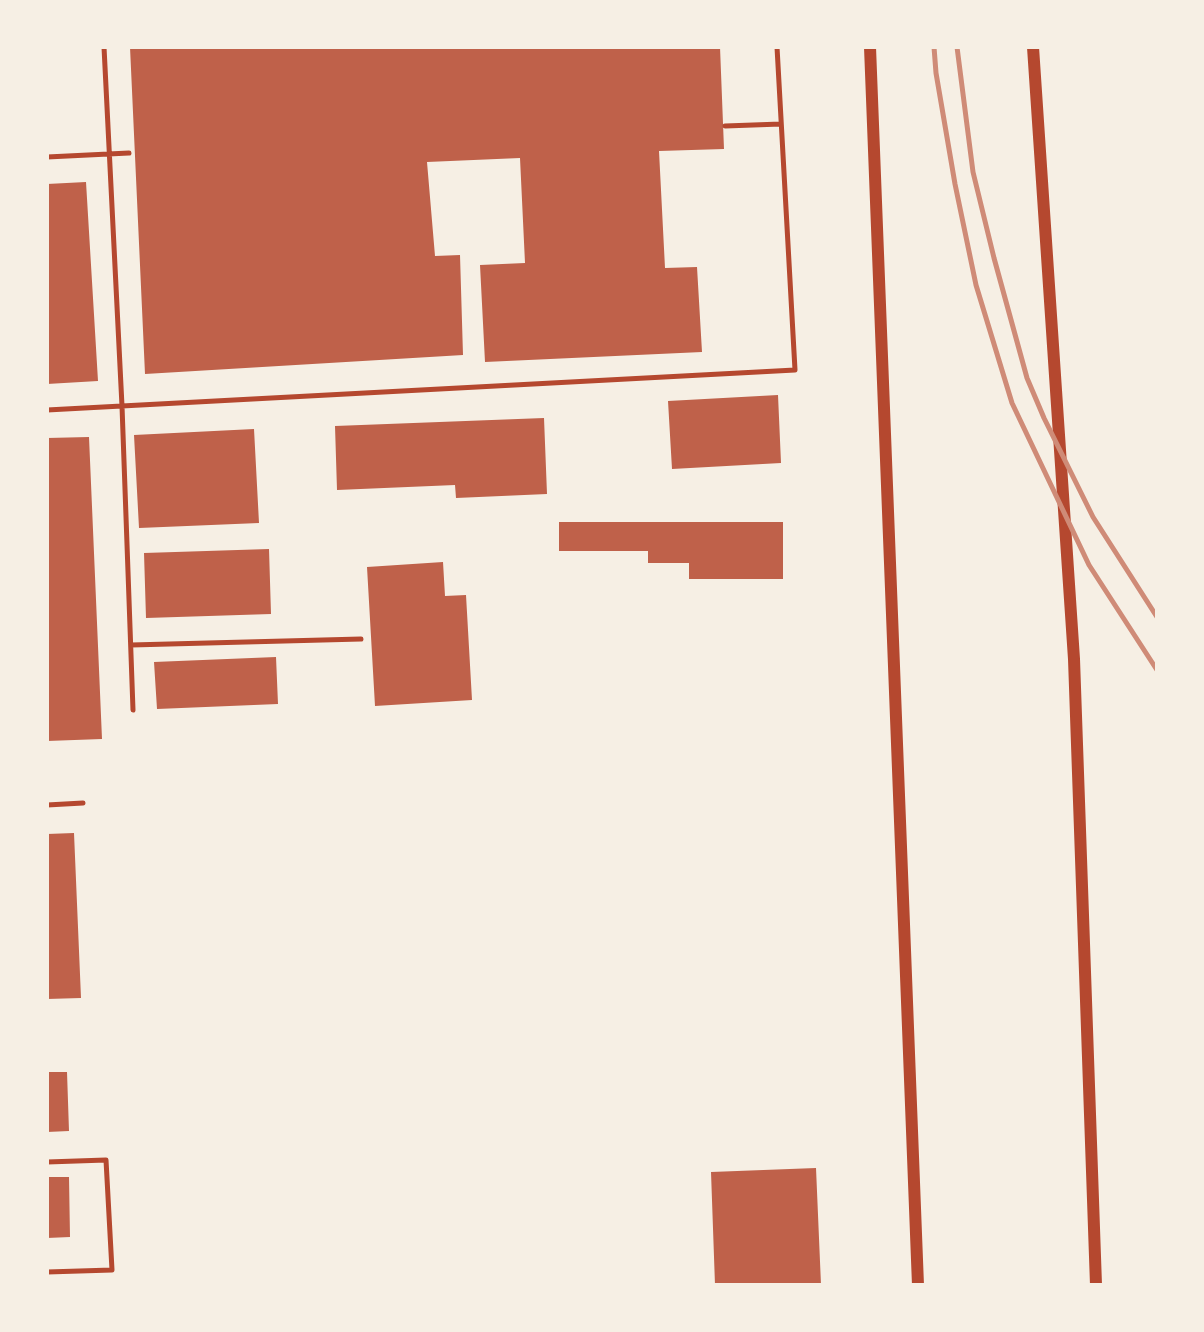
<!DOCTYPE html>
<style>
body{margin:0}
#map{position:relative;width:1204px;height:1332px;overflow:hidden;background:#f6efe4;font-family:"Exo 2",sans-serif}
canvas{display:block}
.frame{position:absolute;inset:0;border:49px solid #f6efe4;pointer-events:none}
</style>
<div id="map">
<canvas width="1204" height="1332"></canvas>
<div class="frame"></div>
</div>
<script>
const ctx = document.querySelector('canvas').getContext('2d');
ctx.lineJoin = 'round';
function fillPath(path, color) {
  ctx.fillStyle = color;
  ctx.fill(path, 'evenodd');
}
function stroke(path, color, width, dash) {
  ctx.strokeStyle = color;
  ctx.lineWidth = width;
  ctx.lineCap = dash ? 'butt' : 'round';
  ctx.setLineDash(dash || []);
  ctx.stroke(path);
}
fillPath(new Path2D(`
 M130,47H720L724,149L659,151L665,268L697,267L702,352L485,362L480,265L525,263L520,158L427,162L435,256L460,255L463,355L145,374Z
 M86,182L98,381L47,384V184Z
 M778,395L781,463L672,469L668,401Z
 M544,418L547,494L456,498L455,485L337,490L335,426Z
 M254,429L259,523L139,528L134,435Z
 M89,437L102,739L47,741V438Z
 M559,522H783V579H689V563H648V551H559Z
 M269,549L271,614L146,618L144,553Z
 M443,562L445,596L466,595L472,700L375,706L367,567Z
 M276,657L278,704L157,709L154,662Z
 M74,833L81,998L47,999V834Z
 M47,1072H67L69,1131L47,1132Z
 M816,1168L821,1285H715L711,1172Z
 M47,1177H69L70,1237L47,1238Z`), '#bf614a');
stroke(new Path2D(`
 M104,47L122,406L133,710
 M725,126L781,124
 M47,157L129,153
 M47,410L795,370L777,47
 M131,645L361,639
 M47,805L83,803
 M47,1162L106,1160L112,1270L47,1272`), '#b5482f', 5);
stroke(new Path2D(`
 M870,47L918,1285
 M1033,47L1074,659L1096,1285`), '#b5482f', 12);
stroke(new Path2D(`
 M934,47L936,73L955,184L976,285L1012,403L1089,565L1157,670
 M957,47L973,172L994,258L1027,378L1044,418L1093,517L1157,617`), '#cf8b77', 5);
</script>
